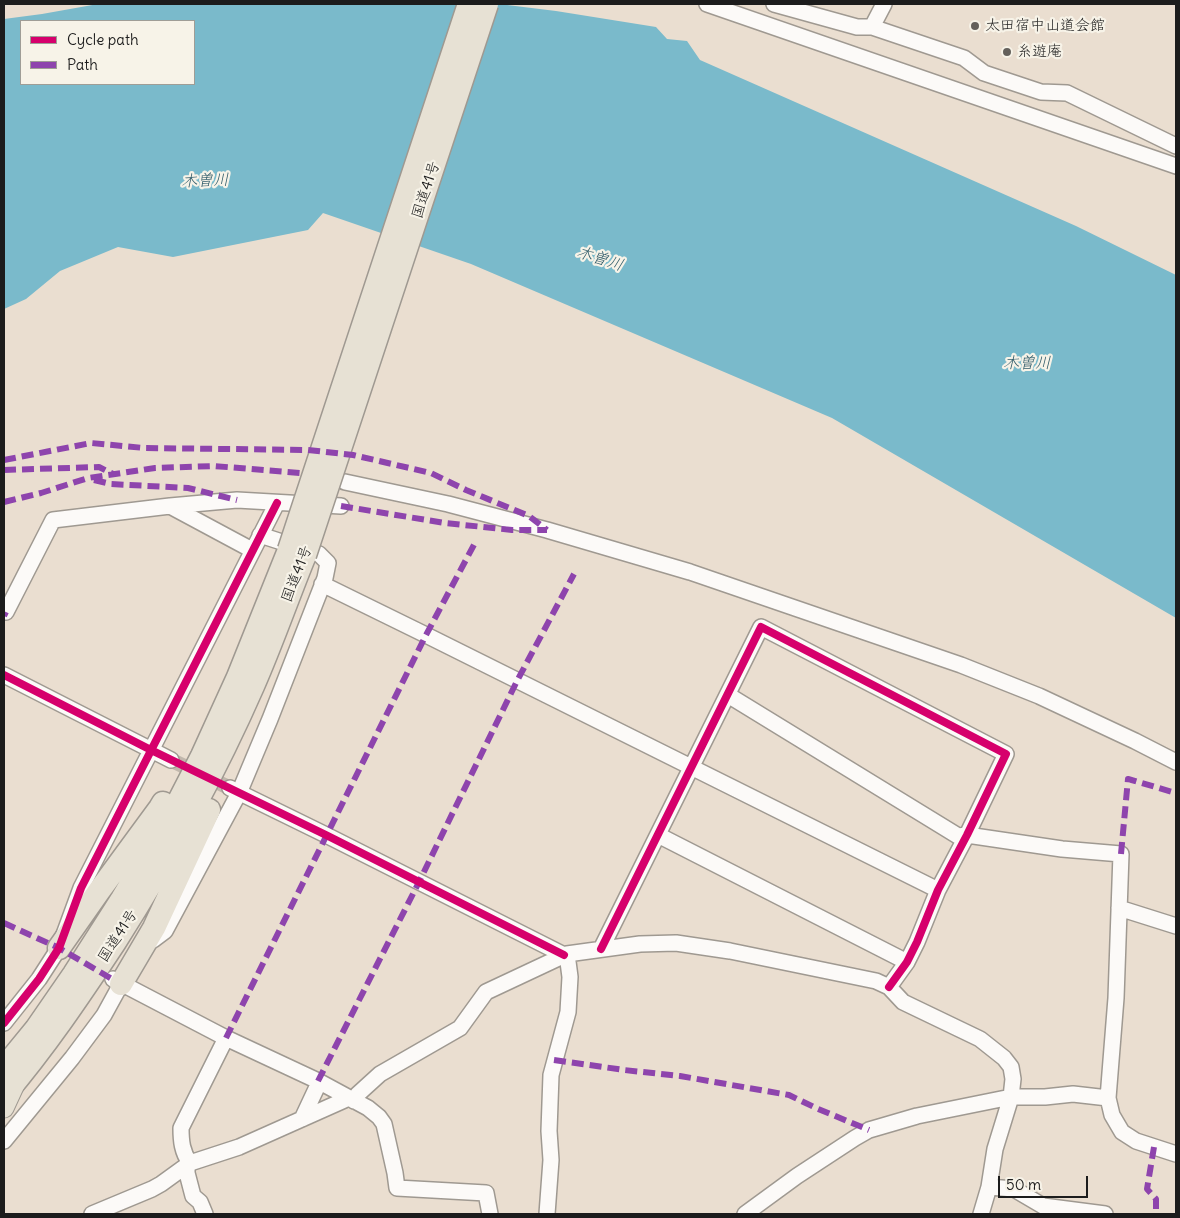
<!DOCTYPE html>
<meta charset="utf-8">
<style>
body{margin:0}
#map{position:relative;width:1180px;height:1218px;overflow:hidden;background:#eaded0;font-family:Delius,sans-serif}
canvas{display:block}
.frame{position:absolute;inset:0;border:5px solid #1c1c1c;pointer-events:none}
.legend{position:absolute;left:20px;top:20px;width:175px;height:65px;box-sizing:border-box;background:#f7f3e8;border:1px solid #9f9d96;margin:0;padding:6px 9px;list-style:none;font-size:15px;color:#1c1c1c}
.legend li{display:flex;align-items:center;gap:10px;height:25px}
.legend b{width:25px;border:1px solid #9f9d96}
.scale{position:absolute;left:998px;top:1176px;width:90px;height:22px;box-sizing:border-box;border:2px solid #1c1c1c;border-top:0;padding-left:6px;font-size:15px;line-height:18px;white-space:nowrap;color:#1c1c1c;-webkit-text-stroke:4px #f7f3e8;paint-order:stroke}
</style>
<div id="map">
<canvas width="1180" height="1218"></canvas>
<div class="frame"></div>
<ul class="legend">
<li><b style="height:6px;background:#d6006c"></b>Cycle path</li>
<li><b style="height:6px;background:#8e44ad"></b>Path</li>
</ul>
<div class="scale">50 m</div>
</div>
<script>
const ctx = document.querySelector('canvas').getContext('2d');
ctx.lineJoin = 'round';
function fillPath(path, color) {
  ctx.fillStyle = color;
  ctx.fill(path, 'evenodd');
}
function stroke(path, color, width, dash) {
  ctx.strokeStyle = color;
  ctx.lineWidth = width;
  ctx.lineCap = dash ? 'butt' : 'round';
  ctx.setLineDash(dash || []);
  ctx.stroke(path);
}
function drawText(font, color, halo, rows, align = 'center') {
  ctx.font = font + ' Delius,"Klee One",sans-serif';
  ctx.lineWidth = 4.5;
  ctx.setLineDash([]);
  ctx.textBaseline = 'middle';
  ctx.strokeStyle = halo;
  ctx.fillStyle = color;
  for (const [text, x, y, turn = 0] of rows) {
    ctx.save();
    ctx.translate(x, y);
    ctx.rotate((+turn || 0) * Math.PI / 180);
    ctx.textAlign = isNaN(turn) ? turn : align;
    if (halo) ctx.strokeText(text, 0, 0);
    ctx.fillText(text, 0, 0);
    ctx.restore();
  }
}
fillPath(new Path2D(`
 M98,4H499L556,11L656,27L667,39L687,41L700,60L1076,226L1176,275V618L832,418L471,264L323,213L308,230L173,257L118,247L60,271L26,299L4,309V19L42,14ZM21,21H194V84H21Z`), '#7abacb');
stroke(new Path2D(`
 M171,760L230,788`), '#c1b7ac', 15, [15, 8]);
const minor = new Path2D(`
 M707,4L1176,166
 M774,4L857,27H872L964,58L984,73L1041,92L1067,93L1176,146
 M872,27L884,4
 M345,482L448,504L547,530L690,572L961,665L1039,696L1135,741L1176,762
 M170,506L252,550
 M322,584L426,635L938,890
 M6,612L53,520L170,506L237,500L341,506
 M4,675L171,760
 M728,695L958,836L967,835L1062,849L1121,854L1116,998L1108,1098L1112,1115L1122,1132L1136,1141L1176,1154
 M230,788L326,835L564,955
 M658,835L907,962
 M1119,908L1176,926
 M153,940L165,931L239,793L270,719L325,578L328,563L319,554L260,535
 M601,949L761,627L1006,754L967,835L938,890L917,942L907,962L889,987
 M113,979L226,1038L318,1081L368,1108L379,1117L384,1124L395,1173L397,1188L486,1193L490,1214
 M4,1023L39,979L59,948L81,888L277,503
 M354,1101L358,1094L380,1074L460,1028L486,992L567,954L640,944L676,943L730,951L876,981L889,987L903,1002L980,1039L1004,1058L1011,1067L1013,1079L1011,1097L995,1149L989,1187L981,1214
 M302,1119L317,1087L318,1081
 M4,1141L72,1058L104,1015L121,984
 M989,1187L1014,1189L1043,1206L1105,1214
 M92,1214L152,1189L161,1184L190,1163L239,1147L349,1098
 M205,1214L200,1202L193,1196L187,1173V1168L190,1163C182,1152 181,1141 181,1128L226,1038
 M547,1214L551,1160L549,1131L551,1075L568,1012L570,977L567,954
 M745,1214L797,1176L855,1138L869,1130L917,1116L1011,1097H1045L1073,1094L1108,1098`);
const major = new Path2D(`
 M4,1108L16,1082`);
const highway = new Path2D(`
 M59,948L99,891L160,808L163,803
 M121,984L154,928L209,810
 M4,1068L36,1029L74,974L122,899L167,824L202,756L238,677L289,550
 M4,1095C45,1047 80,995 115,942C167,860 214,775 253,686C272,643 287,599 305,555`);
stroke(minor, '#9f9991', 18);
stroke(major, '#9f9991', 21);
stroke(highway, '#9f9991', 25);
stroke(minor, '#fcfaf8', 15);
stroke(major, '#e7e1d4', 19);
stroke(highway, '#e7e1d4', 22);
const highwayBridge = new Path2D(`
 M289,550L469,4
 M305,555L487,4`);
stroke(highwayBridge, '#9f9991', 25, []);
stroke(highwayBridge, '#e7e1d4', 22);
stroke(new Path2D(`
 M4,460L91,443L144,448L308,450L353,455L431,473L466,490L529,516L547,530
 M4,470L99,467L113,474
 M94,480L111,484L188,488L237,500
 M4,502L41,493L88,478L155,468L214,466L300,473
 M341,506L445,523L512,530H547
 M4,616L6,612
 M1121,854L1128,779L1176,793
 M4,923L59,948L112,979
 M226,1038L426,635L476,541
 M554,1060L624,1070L680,1076L789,1095L816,1108L869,1130
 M318,1081L419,882L517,681L574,574
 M1154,1147L1147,1189L1156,1199V1214`), '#8e44ad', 6, [12, 6]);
stroke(new Path2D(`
 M4,675L151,750L326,835L564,955
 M601,949L761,627L1006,754L967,835L938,890L917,942L907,962L889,987
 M4,1023L39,979L59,948L81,888L277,503`), '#d6006c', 8);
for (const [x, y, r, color] of [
 [975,26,5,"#64605b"],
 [1007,52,5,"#64605b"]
]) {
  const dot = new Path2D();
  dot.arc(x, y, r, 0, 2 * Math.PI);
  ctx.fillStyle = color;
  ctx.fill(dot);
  stroke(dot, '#f7f3e8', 2);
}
drawText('15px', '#1c1c1c', '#f7f3e8', [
 ["太田宿中山道会館",985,26],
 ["糸遊庵",1017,52]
], 'left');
drawText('15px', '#1c1c1c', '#f7f3e8', [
 ["国道41号",426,190,-72],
 ["国道41号",297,574,-69],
 ["国道41号",118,936,-57]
]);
drawText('italic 16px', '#315c6a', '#f7f3e8', [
 ["木曽川",205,181,-2],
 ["木曽川",600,259,18],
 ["木曽川",1027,363]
]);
</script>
